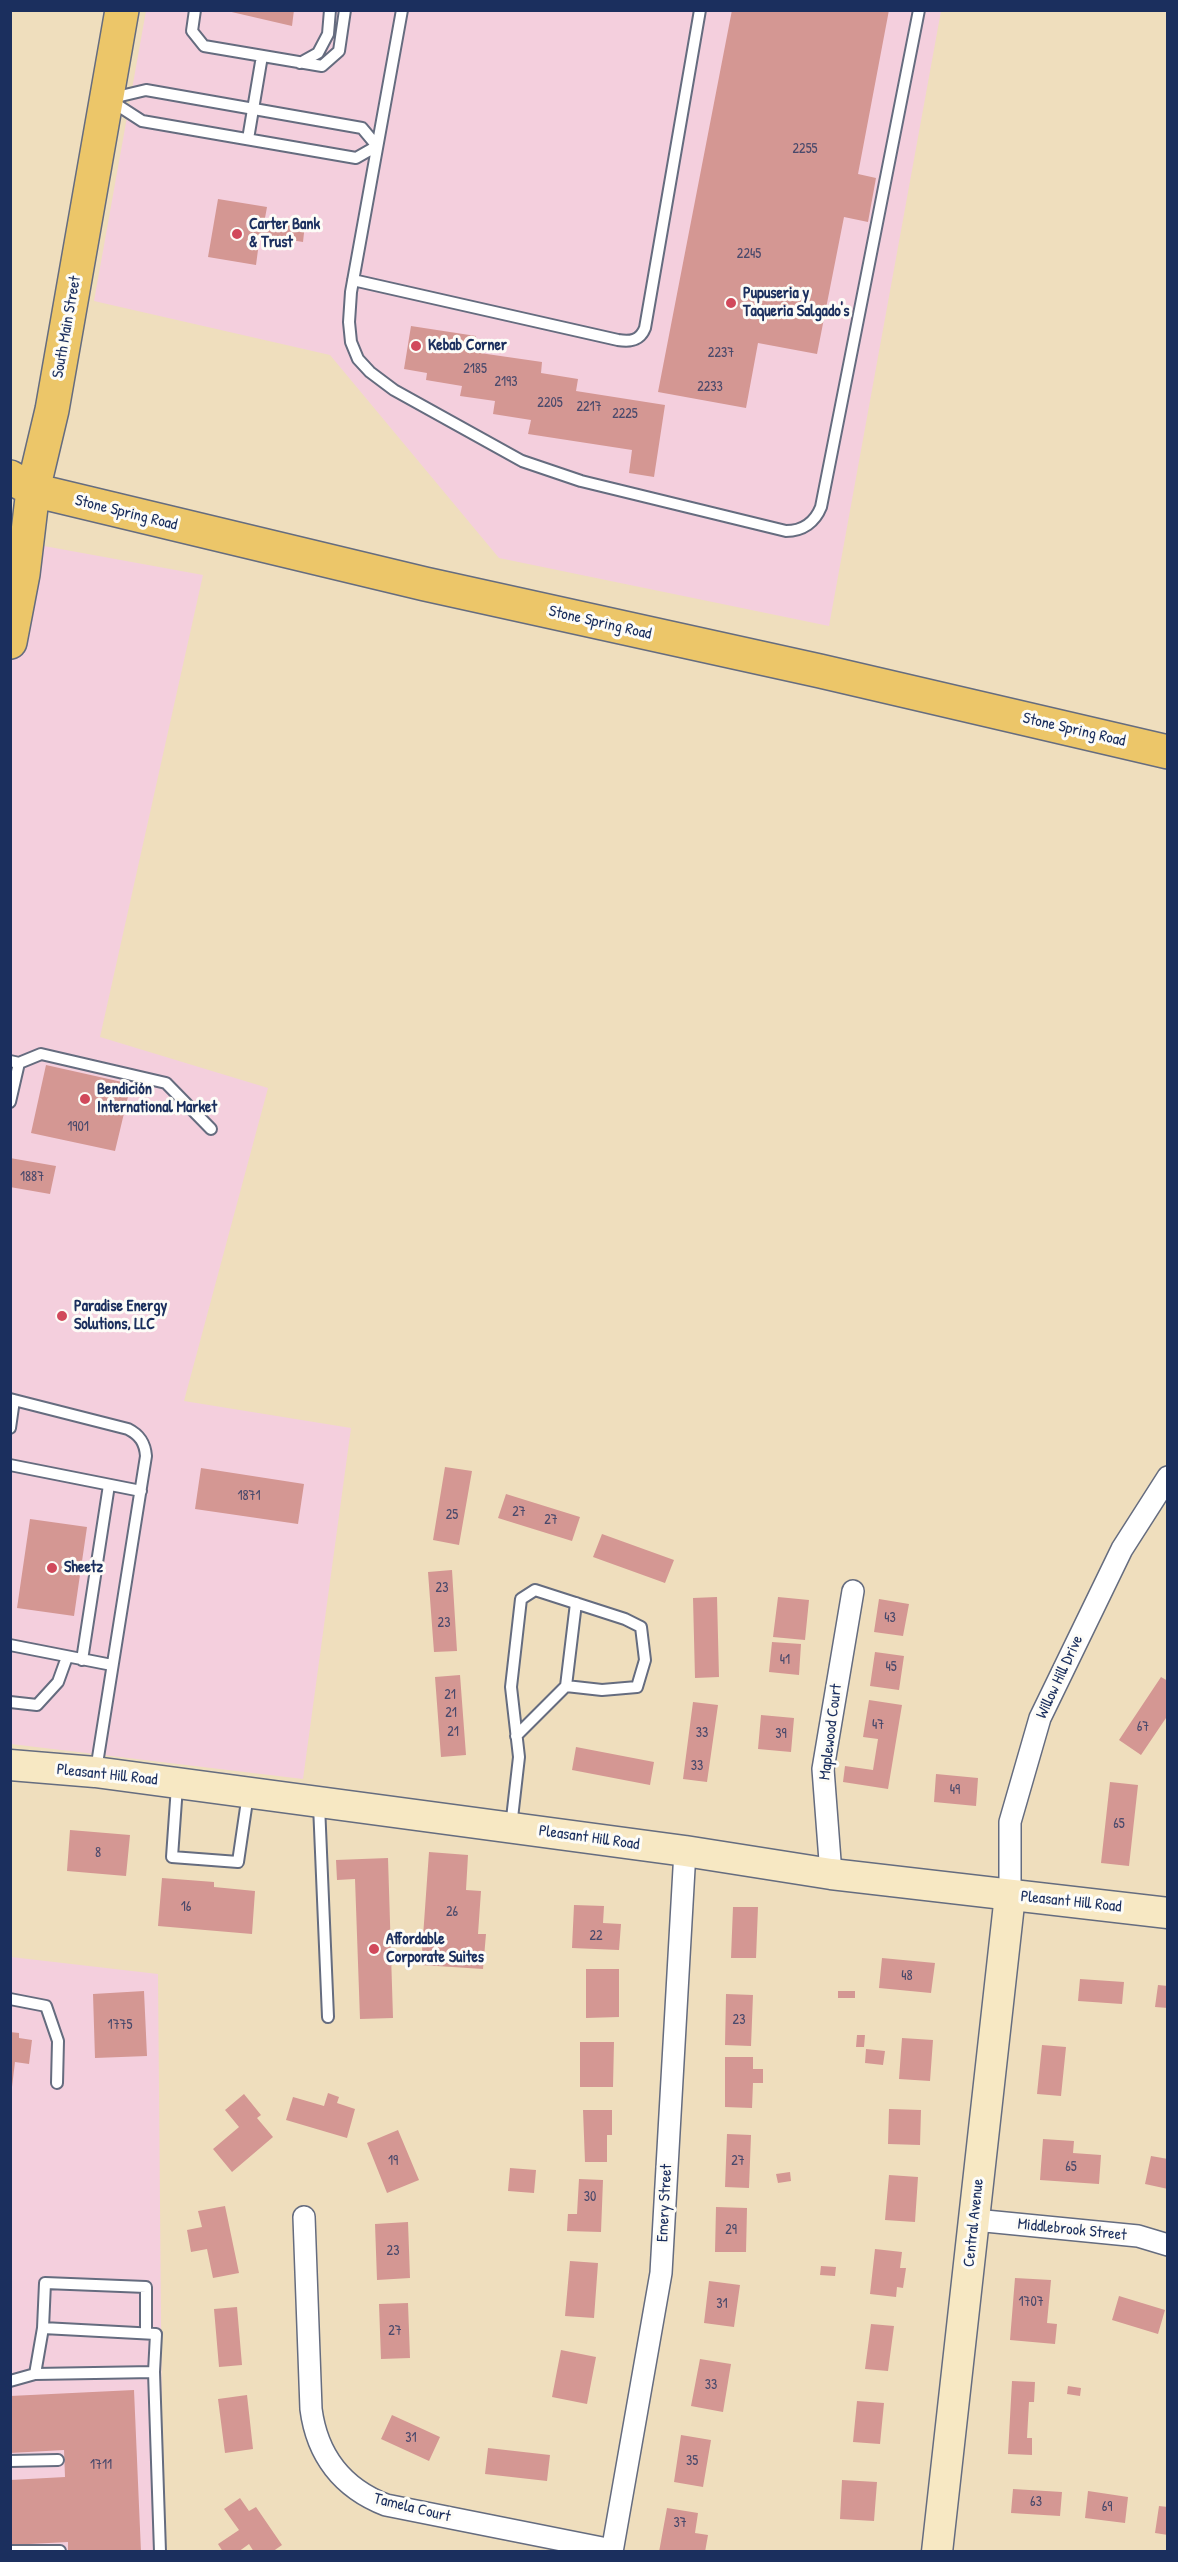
<!DOCTYPE html>
<meta charset="utf-8">
<style>
body{margin:0}
#map{position:relative;width:1178px;height:2562px;overflow:hidden;background:#efdebd;font-family:"Patrick Hand",sans-serif}
canvas{display:block}
.frame{position:absolute;inset:0;border:12px solid #1b2f5e;pointer-events:none}
</style>
<div id="map">
<canvas width="1178" height="2562"></canvas>
<div class="frame"></div>
</div>
<script>
const ctx = document.querySelector('canvas').getContext('2d');
ctx.lineJoin = 'round';
function fillPath(path, color) {
  ctx.fillStyle = color;
  ctx.fill(path, 'evenodd');
}
function stroke(path, color, width, dash) {
  ctx.strokeStyle = color;
  ctx.lineWidth = width;
  ctx.lineCap = dash ? 'butt' : 'round';
  ctx.setLineDash(dash || []);
  ctx.stroke(path);
}
function drawText(font, color, halo, rows, align = 'center') {
  ctx.font = font + ' "Patrick Hand",sans-serif';
  ctx.lineWidth = 6;
  ctx.setLineDash([]);
  ctx.textBaseline = 'middle';
  ctx.strokeStyle = halo;
  ctx.fillStyle = color;
  for (const [text, x, y, turn = 0] of rows) {
    ctx.save();
    ctx.translate(x, y);
    ctx.rotate((+turn || 0) * Math.PI / 180);
    ctx.textAlign = isNaN(turn) ? turn : align;
    if (halo) ctx.strokeText(text, 0, 0);
    ctx.fillText(text, 0, 0);
    ctx.restore();
  }
}
fillPath(new Path2D(`
 M146,11H941L829,626L499,558L330,355L94,301Z
 M11,540L203,575L100,1037L268,1088L184,1401L351,1428L303,1779L11,1744Z
 M11,1957L158,1974L163,2551L11,2552Z`), '#f4cfdd');
fillPath(new Path2D(`
 M223,10H294L292,26Z
 M732,10H889L858,174L876,178L868,222L844,217L817,354L758,343L746,408L658,392Z
 M218,199L267,207L265,218L305,224L303,242L260,235L256,265L208,257Z
 M411,326L476,336L473,352L542,362L541,373L578,379L576,391L665,405L654,477L629,473L632,450L528,434L531,420L493,414L495,401L460,396L462,386L426,380L427,373L404,369Z
 M46,1065L131,1084L115,1151L31,1133Z
 M10,1158L56,1166L50,1194L10,1187Z
 M445,1467L472,1471L459,1545L433,1540Z
 M201,1468L304,1484L298,1524L195,1509Z
 M506,1494L580,1517L572,1541L498,1518Z
 M30,1519L87,1527L74,1616L17,1608Z
 M602,1534L674,1560L665,1583L593,1557Z
 M452,1570L457,1651L434,1652L428,1572Z
 M717,1597L719,1677L695,1678L693,1598Z
 M778,1597L809,1600L805,1640L773,1637Z
 M879,1599L909,1604L903,1636L874,1632Z
 M772,1642L801,1644L799,1675L769,1672Z
 M875,1652L904,1656L899,1690L870,1686Z
 M460,1675L466,1755L441,1757L435,1677Z
 M1161,1677L1168,1681V1715L1141,1755L1119,1740Z
 M869,1700L902,1705L888,1789L843,1782L845,1766L873,1770L878,1739L863,1737Z
 M693,1702L718,1705L707,1782L683,1779Z
 M761,1715L794,1718L791,1752L758,1749Z
 M576,1747L654,1762L650,1785L572,1770Z
 M936,1774L978,1778L976,1806L934,1802Z
 M1110,1782L1138,1785L1129,1866L1101,1863Z
 M70,1830L130,1835L126,1876L67,1871Z
 M429,1852L468,1855L466,1890L481,1891L478,1934H486L483,1969L421,1965Z
 M388,1858L393,2018L360,2019L355,1879L337,1880L336,1860Z
 M162,1878L214,1882V1887L255,1891L252,1934L158,1926Z
 M574,1905L604,1906L603,1923L621,1924L619,1950L572,1948Z
 M733,1907H758L756,1958H731Z
 M882,1958L935,1963L931,1993L879,1988Z
 M586,1969H619V2017L586,2018Z
 M1080,1979L1124,1982L1122,2004L1078,2001Z
 M1158,1985L1168,1986V2008L1155,2007Z
 M144,1991L147,2056L95,2058L93,1994Z
 M838,1991H855V1998H838Z
 M726,1994L753,1995L751,2046L725,2045Z
 M10,2032L19,2033V2038L32,2040L29,2064L15,2062L12,2087Z
 M857,2035H865L864,2047H856Z
 M902,2038L933,2040L930,2081L899,2079Z
 M580,2042H614L613,2087H580Z
 M1042,2045L1066,2047L1061,2096L1037,2094Z
 M866,2049L885,2051L883,2065L865,2063Z
 M725,2057H753V2069H763V2083H753L752,2108L725,2107Z
 M328,2093L339,2097L337,2103L355,2109L347,2138L286,2120L293,2097L324,2106Z
 M244,2094L261,2115L257,2118L273,2137L232,2172L213,2149L239,2127L225,2110Z
 M889,2109L921,2110L920,2145L888,2144Z
 M583,2110H612V2135H607V2162H585Z
 M398,2130L419,2180L387,2193L367,2143Z
 M727,2134L751,2135L749,2188L725,2187Z
 M1043,2139L1074,2141L1073,2153L1101,2155L1099,2184L1040,2180Z
 M1151,2156L1168,2159V2189L1145,2184Z
 M510,2168L536,2170L534,2193L508,2191Z
 M790,2172L791,2181L778,2183L776,2174Z
 M889,2175L918,2177L915,2222L885,2220Z
 M579,2179L603,2180L601,2232L567,2231L568,2214H577Z
 M225,2206L239,2273L213,2278L207,2249L191,2252L187,2230L202,2227L198,2211Z
 M716,2207L747,2208L746,2252H715Z
 M408,2222L410,2278L377,2280L375,2224Z
 M875,2249L902,2252L900,2268H906L903,2288L897,2287L896,2297L870,2294Z
 M570,2261L598,2263L594,2318L565,2316Z
 M821,2266L836,2267L835,2276L820,2275Z
 M1015,2278L1051,2280L1047,2323L1057,2324L1055,2344L1010,2340Z
 M709,2281L740,2285L734,2327L704,2323Z
 M1119,2296L1165,2310L1158,2334L1112,2320Z
 M408,2303L410,2358L381,2359L379,2304Z
 M237,2307L242,2365L219,2367L214,2309Z
 M871,2324L894,2326L888,2371L865,2369Z
 M561,2350L596,2357L587,2404L552,2397Z
 M700,2359L731,2364L723,2412L691,2406Z
 M1012,2381L1035,2382L1034,2402H1029L1027,2438H1032V2455L1008,2454Z
 M1068,2386L1081,2388L1080,2396L1067,2394Z
 M134,2390L141,2552H68V2542L10,2545V2480L65,2477L64,2450L10,2453V2396Z
 M247,2395L253,2449L225,2453L218,2399Z
 M857,2401L884,2403L880,2444L853,2442Z
 M392,2415L440,2437L429,2461L381,2439Z
 M681,2435L711,2440L703,2487L674,2482Z
 M488,2448L550,2455L547,2481L485,2474Z
 M842,2480L877,2482L874,2521L840,2519Z
 M1013,2489L1062,2492L1060,2516L1011,2513Z
 M1088,2491L1128,2497L1125,2523L1085,2518Z
 M240,2498L249,2511L256,2507L282,2545L272,2552H254L249,2544L238,2552H223L218,2544L239,2530L224,2509Z
 M1159,2506L1168,2507V2535L1155,2533Z
 M667,2508L698,2513L695,2533L708,2535L705,2552H659Z`), '#d49793');
const lane = new Path2D(`
 M195,10L192,31L204,46L322,66L339,51L345,10
 M402,10L351,292L349,322L351,342L358,359L370,372L394,390L522,461L581,481L786,531C803,531 815,522 821,507L919,10
 M300,63L318,53L328,34L330,10
 M146,90L362,128L377,146L356,158L142,121L108,99Z
 M248,139L262,56
 M353,280L618,340C630,342 640,341 645,328L700,10
 M10,1061L19,1063L10,1102
 M19,1063L41,1054L166,1083L211,1129
 M10,1399L128,1429C140,1435 145,1443 146,1456L96,1770
 M10,1428L14,1400
 M10,1465L141,1491
 M10,1645L112,1665
 M82,1660L109,1485
 M566,1686L576,1603
 M10,1702L37,1705L58,1682L67,1657
 M177,1786L172,1857L238,1862L248,1794
 M319,1805L328,2017
 M511,1827L519,1757L511,1687L521,1599L535,1590L625,1619L641,1627L645,1660L637,1687L602,1690L566,1686L516,1736
 M10,1999L46,2006L58,2041L57,2083
 M43,2328L156,2334L154,2372L160,2552
 M35,2374L43,2328L45,2283L146,2287V2332
 M10,2381L35,2374L154,2372
 M10,2461L58,2460
 M10,2551H60`);
const street = new Path2D(`
 M831,1874L823,1769L853,1591
 M1010,1895V1822L1040,1718L1122,1549L1168,1477
 M304,2217L311,2409C317,2455 342,2488 386,2505L612,2550
 M975,2220L1138,2236L1168,2245
 M612,2552L661,2273L685,1851`);
const secondary = new Path2D(`
 M10,1765L95,1772L685,1851L831,1874L1168,1913
 M937,2552L1010,1895`);
const primary = new Path2D(`
 M10,477L33,490L425,584L820,671L1168,752
 M10,642L23,574L33,490L52,410L122,10`);
stroke(lane, '#656c7f', 14);
stroke(street, '#656c7f', 24);
stroke(secondary, '#656c7f', 33);
stroke(primary, '#656c7f', 36);
stroke(lane, '#fff', 10);
stroke(street, '#fff', 21);
stroke(secondary, '#f7e8c3', 30);
stroke(primary, '#ecc669', 33);
for (const [x, y, r, color] of [
 [237,234,6,"#d1495b"],
 [731,303,6,"#d1495b"],
 [416,346,6,"#d1495b"],
 [85,1099,6,"#d1495b"],
 [62,1316,6,"#d1495b"],
 [52,1568,6,"#d1495b"],
 [374,1949,6,"#d1495b"]
]) {
  const dot = new Path2D();
  dot.arc(x, y, r, 0, 2 * Math.PI);
  ctx.fillStyle = color;
  ctx.fill(dot);
  stroke(dot, '#fdfcf7', 2);
}
drawText('14px', '#49496b', null, [
 ["2255",805,149],
 ["2245",749,254],
 ["2237",721,353],
 ["2185",475,369],
 ["2193",506,382],
 ["2233",710,387],
 ["2205",550,403],
 ["2217",589,407],
 ["2225",625,414],
 ["1901",78,1127],
 ["1887",32,1177],
 ["1871",249,1496],
 ["27",519,1512],
 ["25",452,1515],
 ["27",551,1520],
 ["23",442,1588],
 ["43",890,1618],
 ["23",444,1623],
 ["41",785,1660],
 ["45",891,1667],
 ["21",450,1695],
 ["21",451,1713],
 ["47",878,1725],
 ["67",1143,1727],
 ["21",453,1732],
 ["33",702,1733],
 ["39",781,1734],
 ["33",697,1766],
 ["49",955,1790],
 ["65",1119,1824],
 ["8",98,1853],
 ["16",186,1907],
 ["26",452,1912],
 ["22",596,1936],
 ["48",907,1976],
 ["23",739,2020],
 ["1775",120,2025],
 ["19",393,2161],
 ["27",738,2161],
 ["65",1071,2167],
 ["30",590,2197],
 ["29",731,2230],
 ["23",393,2251],
 ["1707",1031,2302],
 ["31",722,2304],
 ["27",395,2331],
 ["33",711,2385],
 ["31",411,2438],
 ["35",692,2461],
 ["1711",101,2465],
 ["63",1036,2502],
 ["69",1107,2507],
 ["37",680,2523]
]);
drawText('bold 16px', '#1b2f5e', '#fdfcf7', [
 ["Carter Bank",249,225],
 ["& Trust",249,243],
 ["Pupuseria y",743,294],
 ["Taqueria Salgado's",743,312],
 ["Kebab Corner",428,346],
 ["Bendición",97,1090],
 ["International Market",97,1108],
 ["Paradise Energy",74,1307],
 ["Solutions, LLC",74,1325],
 ["Sheetz",64,1568],
 ["Affordable",386,1940],
 ["Corporate Suites",386,1958]
], 'left');
drawText('16px', '#1b2f5e', '#fdfcf7', [
 ["South Main Street",67,327,-80],
 ["Stone Spring Road",126,513,14],
 ["Stone Spring Road",600,623,13],
 ["Stone Spring Road",1074,730,13],
 ["Willow Hill Drive",1060,1677,-65],
 ["Maplewood Court",831,1732,-83],
 ["Pleasant Hill Road",107,1775,6],
 ["Pleasant Hill Road",589,1838,8],
 ["Pleasant Hill Road",1071,1902,6],
 ["Emery Street",665,2203,-87],
 ["Central Avenue",974,2223,-84],
 ["Middlebrook Street",1072,2230,6],
 ["Tamela Court",412,2508,14]
]);
</script>
